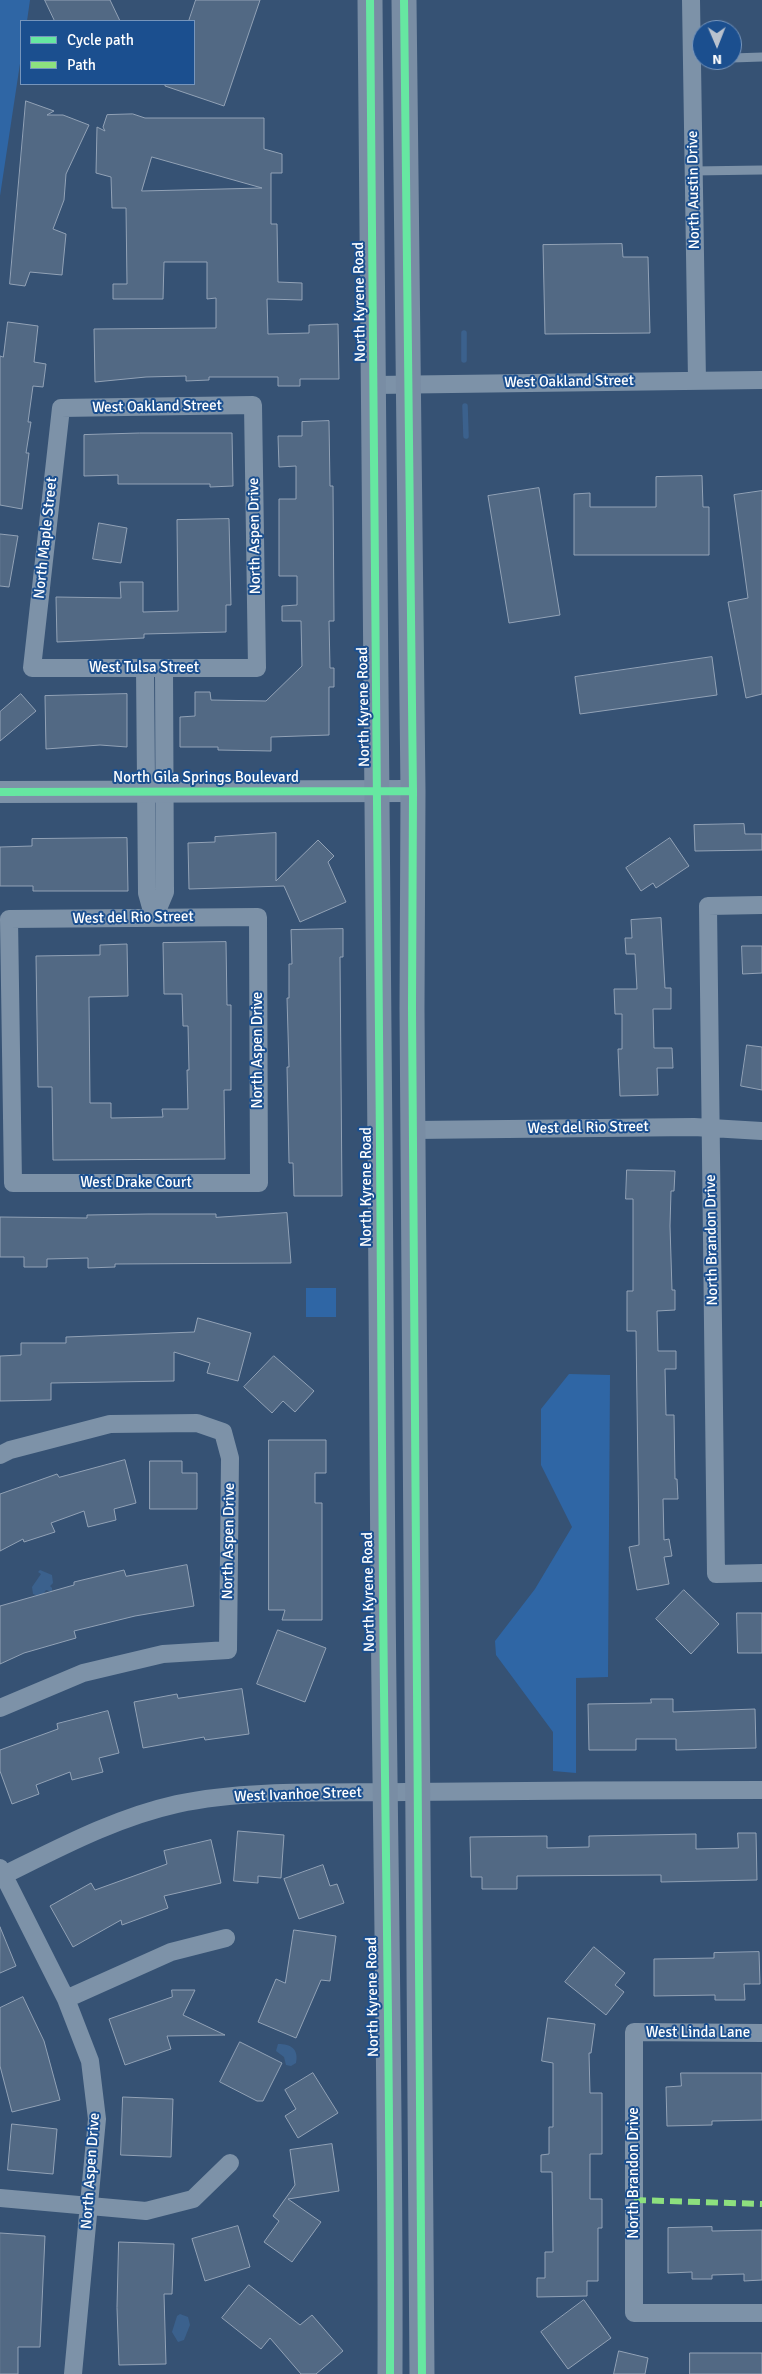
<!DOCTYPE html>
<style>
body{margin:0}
#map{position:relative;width:762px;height:2374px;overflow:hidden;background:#365274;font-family:Signika,sans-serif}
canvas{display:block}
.legend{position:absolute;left:20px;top:20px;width:175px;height:65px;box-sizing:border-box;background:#1b4f8f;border:1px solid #7695bc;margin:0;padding:6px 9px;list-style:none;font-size:15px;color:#fff}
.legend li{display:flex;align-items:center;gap:10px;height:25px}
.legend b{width:25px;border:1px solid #7695bc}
.north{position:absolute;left:692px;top:20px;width:50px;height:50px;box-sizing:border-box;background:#1b4f8f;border:1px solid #7695bc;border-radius:50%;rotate:179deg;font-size:14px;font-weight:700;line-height:20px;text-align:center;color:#fff}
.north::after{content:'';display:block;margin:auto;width:18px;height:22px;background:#b9c2ce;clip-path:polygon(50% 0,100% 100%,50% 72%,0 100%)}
</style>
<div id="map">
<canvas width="762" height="2374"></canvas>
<ul class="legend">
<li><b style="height:6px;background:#66e7a1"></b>Cycle path</li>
<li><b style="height:6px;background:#8de07e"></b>Path</li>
</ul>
<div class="north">N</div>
</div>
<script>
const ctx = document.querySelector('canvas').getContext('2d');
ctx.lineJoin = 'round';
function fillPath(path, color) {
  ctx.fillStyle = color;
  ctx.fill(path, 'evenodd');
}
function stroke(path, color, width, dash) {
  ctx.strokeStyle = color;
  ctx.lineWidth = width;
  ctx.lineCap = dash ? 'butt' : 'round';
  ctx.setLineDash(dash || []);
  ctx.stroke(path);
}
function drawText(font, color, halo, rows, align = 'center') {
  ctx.font = font + ' Signika,sans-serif';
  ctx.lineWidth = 4;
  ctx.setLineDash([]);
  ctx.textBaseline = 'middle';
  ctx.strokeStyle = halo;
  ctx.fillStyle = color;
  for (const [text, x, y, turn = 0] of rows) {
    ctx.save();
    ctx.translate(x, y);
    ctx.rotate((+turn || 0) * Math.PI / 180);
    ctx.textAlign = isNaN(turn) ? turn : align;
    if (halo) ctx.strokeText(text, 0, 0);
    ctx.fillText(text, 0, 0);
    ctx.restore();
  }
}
fillPath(new Path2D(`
 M0,0H30L27,21H21V57L0,196Z
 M306,1288H336V1317H306Z
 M569,1374L610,1375L608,1677L576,1678V1773L553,1771V1732L496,1655L495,1641L535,1589L572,1527L541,1465V1409Z`), '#2f66a5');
fillPath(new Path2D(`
 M40,1570L52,1575L53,1583L50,1586L52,1588V1592L46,1590L43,1595L38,1596L33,1594L32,1587L41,1574L38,1572Z
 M278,2044C291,2044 299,2049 296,2063L291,2066L286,2065L284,2057L276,2051Z
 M180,2314L188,2317L190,2325L184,2340L178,2342L172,2332L177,2316Z`), '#3b618d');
stroke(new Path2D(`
 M464,333V360
 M465,406L466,436`), '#3b618d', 5.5);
const building = new Path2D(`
 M45,0H110L120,21H55Z
 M196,0H260L224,106L165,86V84H194V21H189Z
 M26,101L54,111L47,115H63L89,125L66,174L64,200L53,229L66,234L62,275L30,272L25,286L10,284Z
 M133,114L145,118H264V149L282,154V173H271V224H277L278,282L302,283V300L267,299L268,334L309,333V325L338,324L339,379H300V386H278V377H209V380L186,381V376L146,377L95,382L94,329L216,328V298L207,299V262H164L163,299H113V284H127L126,208H112L111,177L96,173L97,127L105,131L103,127L107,115ZM152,157L262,188L142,191Z
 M622,244L623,257H648L650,333L545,334L543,245Z
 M8,322L38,326L34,362L46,364L43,387L33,386L28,422H31L26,453H29L22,509L0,505V356L3,357Z
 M329,421L330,486H333L334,621H329L330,668H334V687H329V735L271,737V751L218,750V747H180V717L195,716V692H210L211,700L266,701L302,666L301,621H282V606L297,605V576H279V499H296V466L279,467L278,436H302V422Z
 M140,433H232L233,486L210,487V484H118V475L84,476V435Z
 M702,476L703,507H709V555H574V494L590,493V507H656V477Z
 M539,488L560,615L509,623L488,496Z
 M762,491V694L746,698L728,602L748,598L734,495Z
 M229,519L231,605H226V632L144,634V638L57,642L56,597L121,598L120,582H143V612L178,611L177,520Z
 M99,523L127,528L121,563L93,559Z
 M0,534L18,536L9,587L0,586Z
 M712,657L717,695L580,714L575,677Z
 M21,694L36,711L0,741V712Z
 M127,694V747L100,745L46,749L45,696Z
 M744,824L745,834H762V850L695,851L694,825Z
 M276,833V881L318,840L334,856L328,862L346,902L300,922L284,886L189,889L188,843L215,842V837Z
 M127,838L128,891H33V886H0V847L32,846V839Z
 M670,838L689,866L656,888L653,883L641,891L626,868Z
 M661,918L665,988H671V1009H653L654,1048H672L673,1068H657L658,1095L620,1096L618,1049H622V1014H615L614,989H637L635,954H626L625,938H632L631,920Z
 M343,929V957H340L342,1196H294L293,1163H289L287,1067H289L287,998H289V964H292L291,930Z
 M226,942L227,1005H231V1090H224L225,1159L53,1160L52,1087H38L36,956L100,955V945L127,944L128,996L89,997L90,1103H111V1118L163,1117L162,1109H188L187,1070H189L188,1026H183L182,994H164L163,943Z
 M742,946H762V973L743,974Z
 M747,1045L762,1047V1090L741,1086Z
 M627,1170L675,1171L674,1191H671L670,1226L672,1290H675V1310L657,1311L658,1351H676V1369H665L666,1415H674L675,1479H677L678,1499H663L664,1540L669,1539L672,1556L664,1557L669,1584L637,1590L629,1547L639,1545L636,1331H627V1291H633V1199H626Z
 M287,1213L291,1263L115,1264V1267L88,1268V1258L47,1259V1267H24V1257H0V1217L87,1218V1215L148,1214H216V1217Z
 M198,1318L251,1333L238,1381L207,1373L210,1363L174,1352V1381L51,1383V1400L0,1401V1356L21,1355V1343H66V1337L194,1332Z
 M274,1356L314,1391L295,1412L283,1401L272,1413L244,1387Z
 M269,1440H326V1473H315V1503H322V1620H282L285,1610H269Z
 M125,1460L136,1503L114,1509L116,1520L88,1527L84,1511L51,1523L55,1532L24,1542L23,1539L0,1551V1494L57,1474L59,1477Z
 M150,1461H182V1473H197V1509H150Z
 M187,1565L194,1606L135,1616L74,1631L76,1638L24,1653L0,1664V1606L74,1585V1582L124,1570L126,1576Z
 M684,1590L719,1624L691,1654L656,1619Z
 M737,1613H762V1653H738Z
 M278,1630L326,1648L305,1702L257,1684Z
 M242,1689L249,1734L205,1740L204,1737L143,1748L134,1702L177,1694L178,1698Z
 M651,1699H673V1712L755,1709L756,1748L676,1750V1739H636V1750H589L588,1704L651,1703Z
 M108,1711L119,1753L99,1758L103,1772L72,1780L70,1772L36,1785L39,1794L12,1804L0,1771V1750L58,1729L57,1724Z
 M238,1831L284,1835L281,1878L258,1876V1883L234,1881Z
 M738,1833H756L757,1880L661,1882V1875L517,1876V1889H482V1877H471L470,1837L547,1836V1848L589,1847V1836L696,1834V1849L738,1848Z
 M211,1840L221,1883L164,1896L168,1908L122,1925L121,1920L73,1947L50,1906L91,1883L95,1890L167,1864L164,1851Z
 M323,1865L330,1886L337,1884L344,1903L299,1919L284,1879Z
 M0,1927L16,1966L0,1973Z
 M294,1930L336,1936L330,1981L321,1980L296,2038L258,2022L276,1979L285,1983Z
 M594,1947L625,1973L615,1985L624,1992L606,2015L565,1982Z
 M759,1952L760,1984H744L745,2000H715V1995L654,1996V1959L714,1958V1953Z
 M172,1990H195L183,2015L225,2035L167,2036L171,2049L125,2065L109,2019L172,1997Z
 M23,1997L44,2041L60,2100L12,2112L0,2066V2008Z
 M548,2018L595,2024L591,2053H589L590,2093H602V2154H590V2199H602V2228H598V2281H587V2296L537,2297V2278H545V2252H553L552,2172H541V2155L549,2154V2127H553V2063L542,2061Z
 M240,2042L282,2063L263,2101H257L220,2082Z
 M313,2073L338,2113L298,2138L285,2116L296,2109L285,2090Z
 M681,2073H762V2120L712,2121V2125L667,2126L666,2087L681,2086Z
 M123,2097L173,2099L171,2157L121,2155Z
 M12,2124L57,2129L53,2174L8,2170Z
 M332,2144L339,2191L288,2199L321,2222L292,2262L264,2242L279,2221L273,2216L295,2185L290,2150Z
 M238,2226L250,2267L205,2281L192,2239Z
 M712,2227V2231L762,2230V2280L744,2281V2274L712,2275V2279H692V2272L668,2273V2228Z
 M0,2233L45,2236L40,2347H18V2374H0Z
 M119,2242L174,2244L172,2294H164L166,2364L119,2365L117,2308Z
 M249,2285L300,2325L312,2315L343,2351L316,2374H301L270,2338L261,2349L222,2318Z
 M584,2300L611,2338L568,2369L541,2332Z
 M619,2351L648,2358L645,2374H614Z
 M690,2353H762V2374H690Z`);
fillPath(building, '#526984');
stroke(building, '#92a2b6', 1);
stroke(new Path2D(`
 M732,58L762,57
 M693,171L762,170`), '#7d92a8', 9);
stroke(new Path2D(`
 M691,0L697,381
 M375,385L762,380
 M253,405L257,668H32L61,408Z
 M145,669L147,893L154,918
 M762,905L708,906L716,1574L762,1573
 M258,917L259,1183H13L9,919Z
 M154,918L165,892L164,669
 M414,1130L694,1127L762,1131
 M0,1455L10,1450L110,1424L197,1423L223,1432L230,1458L228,1650L163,1654L83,1673L0,1708
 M0,1868L66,1999L90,2061L97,2119L73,2374
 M0,1877C57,1849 114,1818 177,1804C246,1789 335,1793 406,1792C525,1791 643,1790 762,1790
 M66,1999L171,1952L226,1938
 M762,2033L634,2032V2313H762
 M0,2198L146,2211L193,2199L230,2163`), '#7d92a8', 18);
stroke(new Path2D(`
 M0,792L413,791`), '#7d92a8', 22);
stroke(new Path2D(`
 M370,0C377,529 379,1058 383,1587C385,1849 391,2112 390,2374
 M404,0L413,791L412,1008L422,2374`), '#798da4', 25);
stroke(new Path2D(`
 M634,2200L762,2204`), '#8de07e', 6, [12, 6]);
stroke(new Path2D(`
 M370,0C377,529 379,1058 383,1587C385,1849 391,2112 390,2374
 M404,0L413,791L412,1008L422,2374
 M0,792L413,791`), '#66e7a1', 8);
drawText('15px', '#fff', '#1b4f8f', [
 ["North Austin Drive",694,190,-91],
 ["North Kyrene Road",360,302,-91],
 ["West Oakland Street",569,382,-1],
 ["West Oakland Street",157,407,-1],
 ["North Aspen Drive",255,536,-91],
 ["North Maple Street",46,538,-84],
 ["West Tulsa Street",144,668],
 ["North Kyrene Road",364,707,-91],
 ["North Gila Springs Boulevard",206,778],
 ["West del Rio Street",133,918,-1],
 ["North Aspen Drive",258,1050,-90],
 ["West del Rio Street",588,1128,-1],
 ["West Drake Court",136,1183],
 ["North Kyrene Road",367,1187,-90],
 ["North Brandon Drive",712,1240,-91],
 ["North Aspen Drive",229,1541,-89],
 ["North Kyrene Road",369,1592,-91],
 ["West Ivanhoe Street",298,1795,-2],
 ["North Kyrene Road",373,1997,-91],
 ["West Linda Lane",698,2033],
 ["North Aspen Drive",91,2171,-86],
 ["North Brandon Drive",634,2173,-90]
]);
</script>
